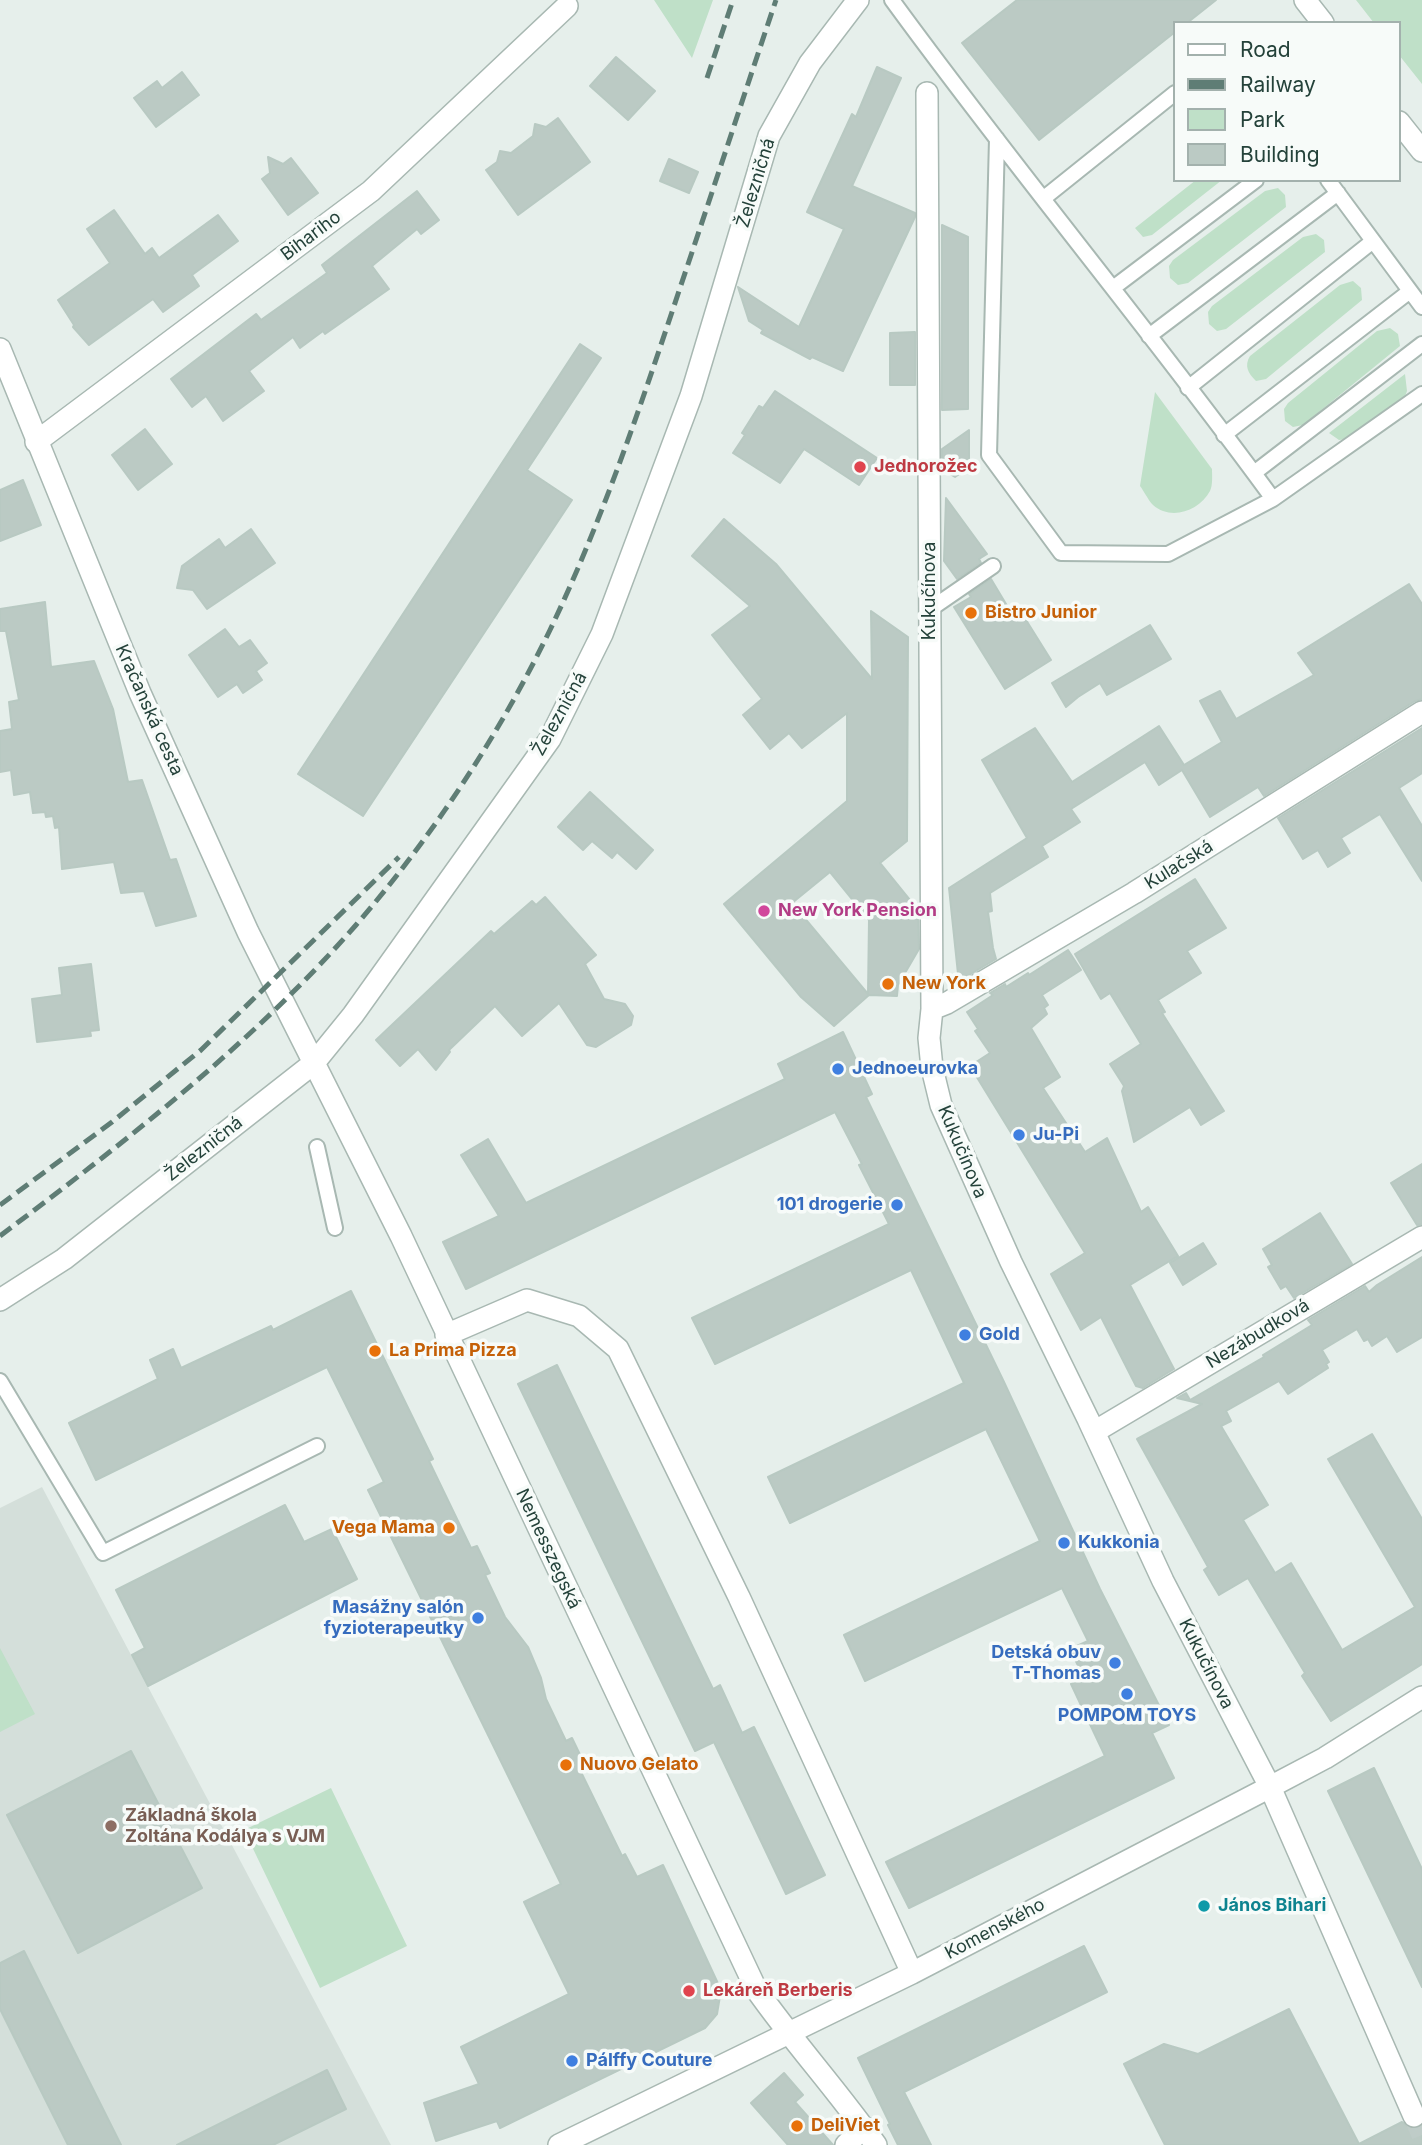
<!DOCTYPE html>
<meta charset="utf-8">
<style>
body{margin:0}
#map{position:relative;width:1422px;height:2145px;overflow:hidden;background:#e6efeb;font-family:Inter,sans-serif}
canvas{display:block}
.legend{position:absolute;left:1173px;top:21px;width:228px;height:161px;box-sizing:border-box;background:#f7fbf9;border:2px solid #a3b1ad;margin:0;padding:9px 12px;list-style:none;font-size:21px;color:#24423a}
.legend li{display:flex;align-items:center;gap:14px;height:35px}
.legend b{width:35px;border:2px solid #a3b1ad}
</style>
<div id="map">
<canvas width="1422" height="2145"></canvas>
<ul class="legend">
<li><b style="height:9px;background:#fff"></b>Road</li>
<li><b style="height:9px;background:#5f7d75"></b>Railway</li>
<li><b style="height:19px;background:#bfe0c8"></b>Park</li>
<li><b style="height:19px;background:#bbcac4"></b>Building</li>
</ul>
</div>
<script>
const ctx = document.querySelector('canvas').getContext('2d');
ctx.lineJoin = 'round';
function fillPath(path, color) {
  ctx.fillStyle = color;
  ctx.fill(path, 'evenodd');
}
function stroke(path, color, width, dash) {
  ctx.strokeStyle = color;
  ctx.lineWidth = width;
  ctx.lineCap = dash ? 'butt' : 'round';
  ctx.setLineDash(dash || []);
  ctx.stroke(path);
}
function drawText(font, color, halo, rows, align = 'center') {
  ctx.font = font + ' Inter,sans-serif';
  ctx.lineWidth = 7;
  ctx.setLineDash([]);
  ctx.textBaseline = 'middle';
  ctx.strokeStyle = halo;
  ctx.fillStyle = color;
  for (const [text, x, y, turn = 0] of rows) {
    ctx.save();
    ctx.translate(x, y);
    ctx.rotate((+turn || 0) * Math.PI / 180);
    ctx.textAlign = isNaN(turn) ? turn : align;
    if (halo) ctx.strokeText(text, 0, 0);
    ctx.fillText(text, 0, 0);
    ctx.restore();
  }
}
fillPath(new Path2D(`
 M42,1487L391,2145H0V1508Z`), '#d4dfda');
fillPath(new Path2D(`
 M654,0H713L692,58Z
 M1356,0H1422V84L1399,55V23H1374Z
 M1196,180H1222L1152,235L1143,237L1135,228Z
 M1278,188L1285,195L1286,207L1188,283L1178,285L1170,278L1169,266L1173,260L1265,191Z
 M1316,234L1324,240L1325,252L1226,329L1217,331L1209,324L1208,312L1212,306L1303,237Z
 M1353,281L1361,288L1362,300L1266,379L1256,381C1248,373 1244,366 1250,356L1340,285Z
 M1390,328L1398,334L1400,346L1303,425L1293,427L1285,421L1284,409L1288,403L1377,331Z
 M1405,374L1407,391L1403,402L1346,439L1339,440L1329,433Z
 M1155,392L1212,469C1212,475 1213,485 1210,491C1199,511 1171,521 1153,505C1148,500 1144,491 1140,486Z
 M0,1648L35,1714L0,1732Z
 M331,1788L407,1946L320,1988L244,1830Z`), '#bfe0c8');
const building = new Path2D(`
 M1017,0H1216L1187,23H1175V32L1039,140L962,43Z
 M616,57L655,91L628,120L590,86Z
 M877,67L901,78L852,186L915,213V217L843,371L812,357L810,359L761,333L763,330L749,321L738,287L799,327L844,229L807,212L852,114L856,117Z
 M182,72L199,95L156,127L134,98L157,81L162,88Z
 M558,118L590,162L518,215L486,170L497,162L500,151L511,153L533,136L535,124L546,127Z
 M268,157L283,164L291,158L318,193L288,215L262,179L270,173Z
 M669,159L698,172L689,193L660,181Z
 M417,191L439,220L421,234L417,229L372,266L389,289L325,334L323,331L300,348L293,337L249,371L264,391L223,421L206,396L192,407L171,379L256,314L261,320L327,273L322,265Z
 M114,210L145,254L152,248L159,258L218,215L238,241L192,275L199,286L163,312L153,299L89,345L73,327L74,325L58,300L110,263L87,229Z
 M942,225L968,237V409L942,410Z
 M915,332V385H890V333Z
 M580,344L601,358L527,470L572,500L363,816L298,774Z
 M775,391L877,458L859,485L804,449L780,483L733,453L745,435L742,433L759,406L763,408Z
 M145,429L172,464L138,490L112,455Z
 M969,430V467L955,477L942,469V449Z
 M23,480L41,525L0,541V490Z
 M946,498L987,554L979,559L981,563L957,579L944,561Z
 M724,519L776,564L872,679L871,611L908,637L907,841L880,863L918,910L919,949L898,985L897,996L869,995L834,1026L801,997L724,904L847,801V713L802,748L789,733L770,749L743,715L762,699L712,635L750,606L692,556ZM830,872L869,920L868,994L792,903Z
 M251,529L275,563L207,609L193,590L177,588L182,566L219,539L225,548Z
 M991,579L1009,609L1016,604L1051,660L1005,689L954,607L971,597L969,594Z
 M1409,584L1422,604V699L1415,701L1264,796L1258,787L1210,817L1182,770L1159,785L1145,762L1071,809L1080,822L1042,846L1048,857L990,893L992,911L988,912L993,948L996,959L964,978L958,974L949,888L1027,838L982,760L1035,728L1072,782L1159,726L1184,765L1222,742L1200,701L1220,691L1236,719L1314,675L1298,653Z
 M45,602L51,667L94,661L113,709L128,782L142,780L170,860L176,859L196,916L156,926L144,891L121,893L114,862L62,869L59,827L55,828L53,816L46,817L45,812L33,813L30,792L14,795L11,770L0,772V731L12,729L9,702L19,700L6,631H0V609Z
 M1150,625L1171,659L1107,695L1100,683L1078,697L1066,707L1052,683Z
 M225,629L239,647L250,640L267,663L256,671L262,680L243,693L237,684L218,697L189,655Z
 M1422,728V773L1399,788L1422,826V881L1380,814L1341,838L1350,853L1328,867L1318,850L1303,859L1278,818Z
 M590,792L653,850L636,869L617,852L612,858L592,841L583,850L558,827Z
 M1195,879L1226,928L1187,951L1201,973L1158,1000L1165,1012L1162,1013L1224,1111L1201,1125L1190,1107L1134,1142L1122,1091L1124,1086L1110,1064L1141,1044L1110,993L1101,999L1075,954Z
 M545,897L596,955L585,964L604,999L625,1004L633,1016L631,1025L596,1047L587,1045L559,1003L522,1036L495,1006L449,1050L450,1052L436,1070L418,1049L400,1066L376,1040L491,931L494,934L532,901L536,905Z
 M1068,950L1081,970L1042,995L1048,1005L1044,1008L1047,1014L1031,1028L1060,1077L1043,1088L1085,1152L1107,1138L1141,1212L1148,1207L1178,1256L1130,1285L1174,1369L1143,1388L1136,1386L1101,1317L1081,1330L1051,1274L1085,1253L970,1066L990,1053L975,1031L978,1029L967,1012L993,995L990,993L1005,984L1006,987L1028,973L1029,975Z
 M91,964L99,1030L90,1031L91,1036L37,1042L32,999L62,995L59,968Z
 M843,1032L872,1094L866,1097L1004,1382L1100,1589L1169,1725L1152,1733L1174,1778L909,1908L886,1862L1105,1756L1071,1684L1084,1678L1070,1649L1088,1641L1062,1588L865,1681L844,1635L1040,1541L986,1429L790,1523L768,1477L964,1383L911,1270L715,1364L692,1318L889,1224L859,1165L862,1164L835,1112L466,1289L443,1242L499,1216L461,1155L488,1139L526,1203L785,1079L778,1064Z
 M1422,1164V1224L1417,1225L1391,1183Z
 M1320,1213L1352,1264L1294,1298L1286,1286L1281,1289L1268,1267L1272,1265L1263,1249Z
 M1203,1243L1216,1264L1183,1285L1170,1263Z
 M1422,1257V1337L1397,1352L1387,1336L1372,1346L1368,1339L1364,1341L1357,1329L1322,1350L1329,1362L1326,1364L1328,1368L1288,1394L1279,1381L1226,1411L1231,1421L1221,1426L1268,1505L1243,1520L1275,1573L1291,1563L1342,1650L1415,1607L1328,1459L1372,1434L1422,1519V1664L1331,1721L1302,1676L1305,1673L1248,1578L1219,1595L1204,1570L1208,1567L1137,1439L1202,1404L1177,1398L1186,1393L1190,1400L1264,1357L1263,1355L1312,1325L1308,1320L1365,1286L1369,1292L1377,1285Z
 M351,1291L433,1459L429,1461L471,1548L477,1546L490,1573L485,1575L505,1617L528,1647L541,1678L546,1699L566,1741L572,1738L585,1765L579,1768L622,1856L625,1854L637,1877L663,1865L721,1990L717,2014L705,2028L500,2128L497,2121L436,2141L424,2103L479,2084L461,2047L569,1994L524,1902L561,1884L368,1490L384,1482L327,1367L96,1480L69,1423L158,1379L150,1360L173,1349L181,1368L271,1326L273,1330Z
 M557,1365L713,1689L720,1685L742,1733L754,1727L825,1875L786,1894L714,1742L695,1751L518,1384Z
 M285,1505L304,1542L332,1529L357,1579L148,1686L132,1655L145,1648L116,1590Z
 M131,1751L202,1888L78,1953L7,1815Z
 M1374,1768L1422,1869V1987L1328,1791Z
 M1084,1946L1107,1992L904,2092L931,2145H898L888,2125L890,2124L858,2058Z
 M24,1951L121,2145H68L0,2009V1963Z
 M1289,2009L1359,2144L1402,2122L1412,2129L1422,2126V2145H1165L1124,2064L1164,2044L1198,2054Z
 M327,2070L346,2109L273,2145H177Z
 M784,2073L803,2095L795,2102L833,2145H788L751,2103Z`);
fillPath(building, '#bbcac4');
stroke(building, '#b8c9c2', 2);
stroke(new Path2D(`
 M1414,2116L1422,2135`), '#bfccc8', 21, [21, 10]);
const service = new Path2D(`
 M892,0C1015,169 1150,330 1273,499L1422,394
 M997,139L989,455L1061,553L1168,554L1273,499
 M1328,180L1422,307
 M1044,198L1175,93
 M1113,288L1256,180
 M1149,336L1338,193
 M1188,388L1373,241
 M1224,435L1410,291
 M1254,473L1422,344
 M929,610L993,566
 M317,1147L335,1228
 M0,1381L103,1553L317,1446`);
const minor = new Path2D(`
 M858,0L810,63L769,136L691,396L602,634L550,739L353,1015L314,1063L401,1236L756,1989C794,2043 838,2091 876,2145
 M927,93L932,1009L929,1038L932,1068L941,1105L1011,1262L1088,1419L1163,1581L1270,1787L1414,2116
 M36,442L371,191L567,6
 M932,1009L947,1003L1134,893L1422,712
 M446,1335L527,1300L579,1316L618,1349L739,1597L912,1973
 M1094,1432L1422,1237
 M559,2145L912,1973L1270,1787L1325,1758L1422,1697
 M846,2145L864,2127`);
const tertiary = new Path2D(`
 M1305,0L1323,23
 M1399,122L1422,151
 M0,349L140,693L248,932L314,1063L64,1259L0,1300`);
stroke(service, '#a8b8b2', 18);
stroke(minor, '#a8b8b2', 24);
stroke(tertiary, '#a8b8b2', 24);
stroke(service, '#fff', 14);
stroke(minor, '#fff', 21);
stroke(tertiary, '#fff', 21);
stroke(new Path2D(`
 M707,78L733,0
 M0,1205L112,1122L201,1050L399,857
 M0,1236C126,1141 252,1044 356,925C433,836 499,735 550,630C603,519 642,402 681,285C713,190 744,95 776,0`), '#5f7d75', 5, [14, 7]);
for (const [x, y, r, color] of [
 [860,467,7,"#e0444e"],
 [971,613,7,"#e8710a"],
 [764,911,7,"#d1479c"],
 [888,984,7,"#e8710a"],
 [838,1069,7,"#3f7fe0"],
 [1019,1135,7,"#3f7fe0"],
 [897,1205,7,"#3f7fe0"],
 [965,1335,7,"#3f7fe0"],
 [375,1351,7,"#e8710a"],
 [449,1528,7,"#e8710a"],
 [1064,1543,7,"#3f7fe0"],
 [478,1618,7,"#3f7fe0"],
 [1115,1663,7,"#3f7fe0"],
 [1127,1694,7,"#3f7fe0"],
 [566,1765,7,"#e8710a"],
 [111,1826,7,"#8d6e63"],
 [1204,1906,7,"#0f9aa8"],
 [689,1991,7,"#e0444e"],
 [572,2061,7,"#3f7fe0"],
 [797,2126,7,"#e8710a"]
]) {
  const dot = new Path2D();
  dot.arc(x, y, r, 0, 2 * Math.PI);
  ctx.fillStyle = color;
  ctx.fill(dot);
  stroke(dot, '#f7fbf9', 2.5);
}
drawText('18px', '#24423a', '#f7fbf9', [
 ["Železničná",756,183,-73],
 ["Bihariho",311,236,-37],
 ["Kukučínova",930,591,-90],
 ["Kračanská cesta",149,710,66],
 ["Železničná",560,714,-61],
 ["Kulačská",1179,865,-32],
 ["Železničná",204,1149,-38],
 ["Kukučínova",962,1152,67],
 ["Nezábudková",1258,1334,-31],
 ["Nemesszegská",548,1549,65],
 ["Kukučínova",1206,1664,63],
 ["Komenského",995,1929,-28]
]);
drawText('bold 18px', '#be3a42', '#f7fbf9', [
 ["Jednorožec",874,467],
 ["Lekáreň Berberis",703,1991]
], 'left');
drawText('bold 18px', '#c56008', '#f7fbf9', [
 ["Bistro Junior",985,613],
 ["New York",902,984],
 ["La Prima Pizza",389,1351],
 ["Vega Mama",435,1528,"right"],
 ["Nuovo Gelato",580,1765],
 ["DeliViet",811,2126]
], 'left');
drawText('bold 18px', '#b23c85', '#f7fbf9', [
 ["New York Pension",778,911]
], 'left');
drawText('bold 18px', '#366cbe', '#f7fbf9', [
 ["Jednoeurovka",852,1069],
 ["Ju-Pi",1033,1135],
 ["101 drogerie",883,1205,"right"],
 ["Gold",979,1335],
 ["Kukkonia",1078,1543],
 ["Masážny salón",464,1608,"right"],
 ["fyzioterapeutky",464,1629,"right"],
 ["Detská obuv",1101,1653,"right"],
 ["T-Thomas",1101,1674,"right"],
 ["POMPOM TOYS",1127,1716,"center"],
 ["Pálffy Couture",586,2061]
], 'left');
drawText('bold 18px', '#785e54', '#f7fbf9', [
 ["Základná škola",125,1816],
 ["Zoltána Kodálya s VJM",125,1837]
], 'left');
drawText('bold 18px', '#0d838f', '#f7fbf9', [
 ["János Bihari",1218,1906]
], 'left');
</script>
